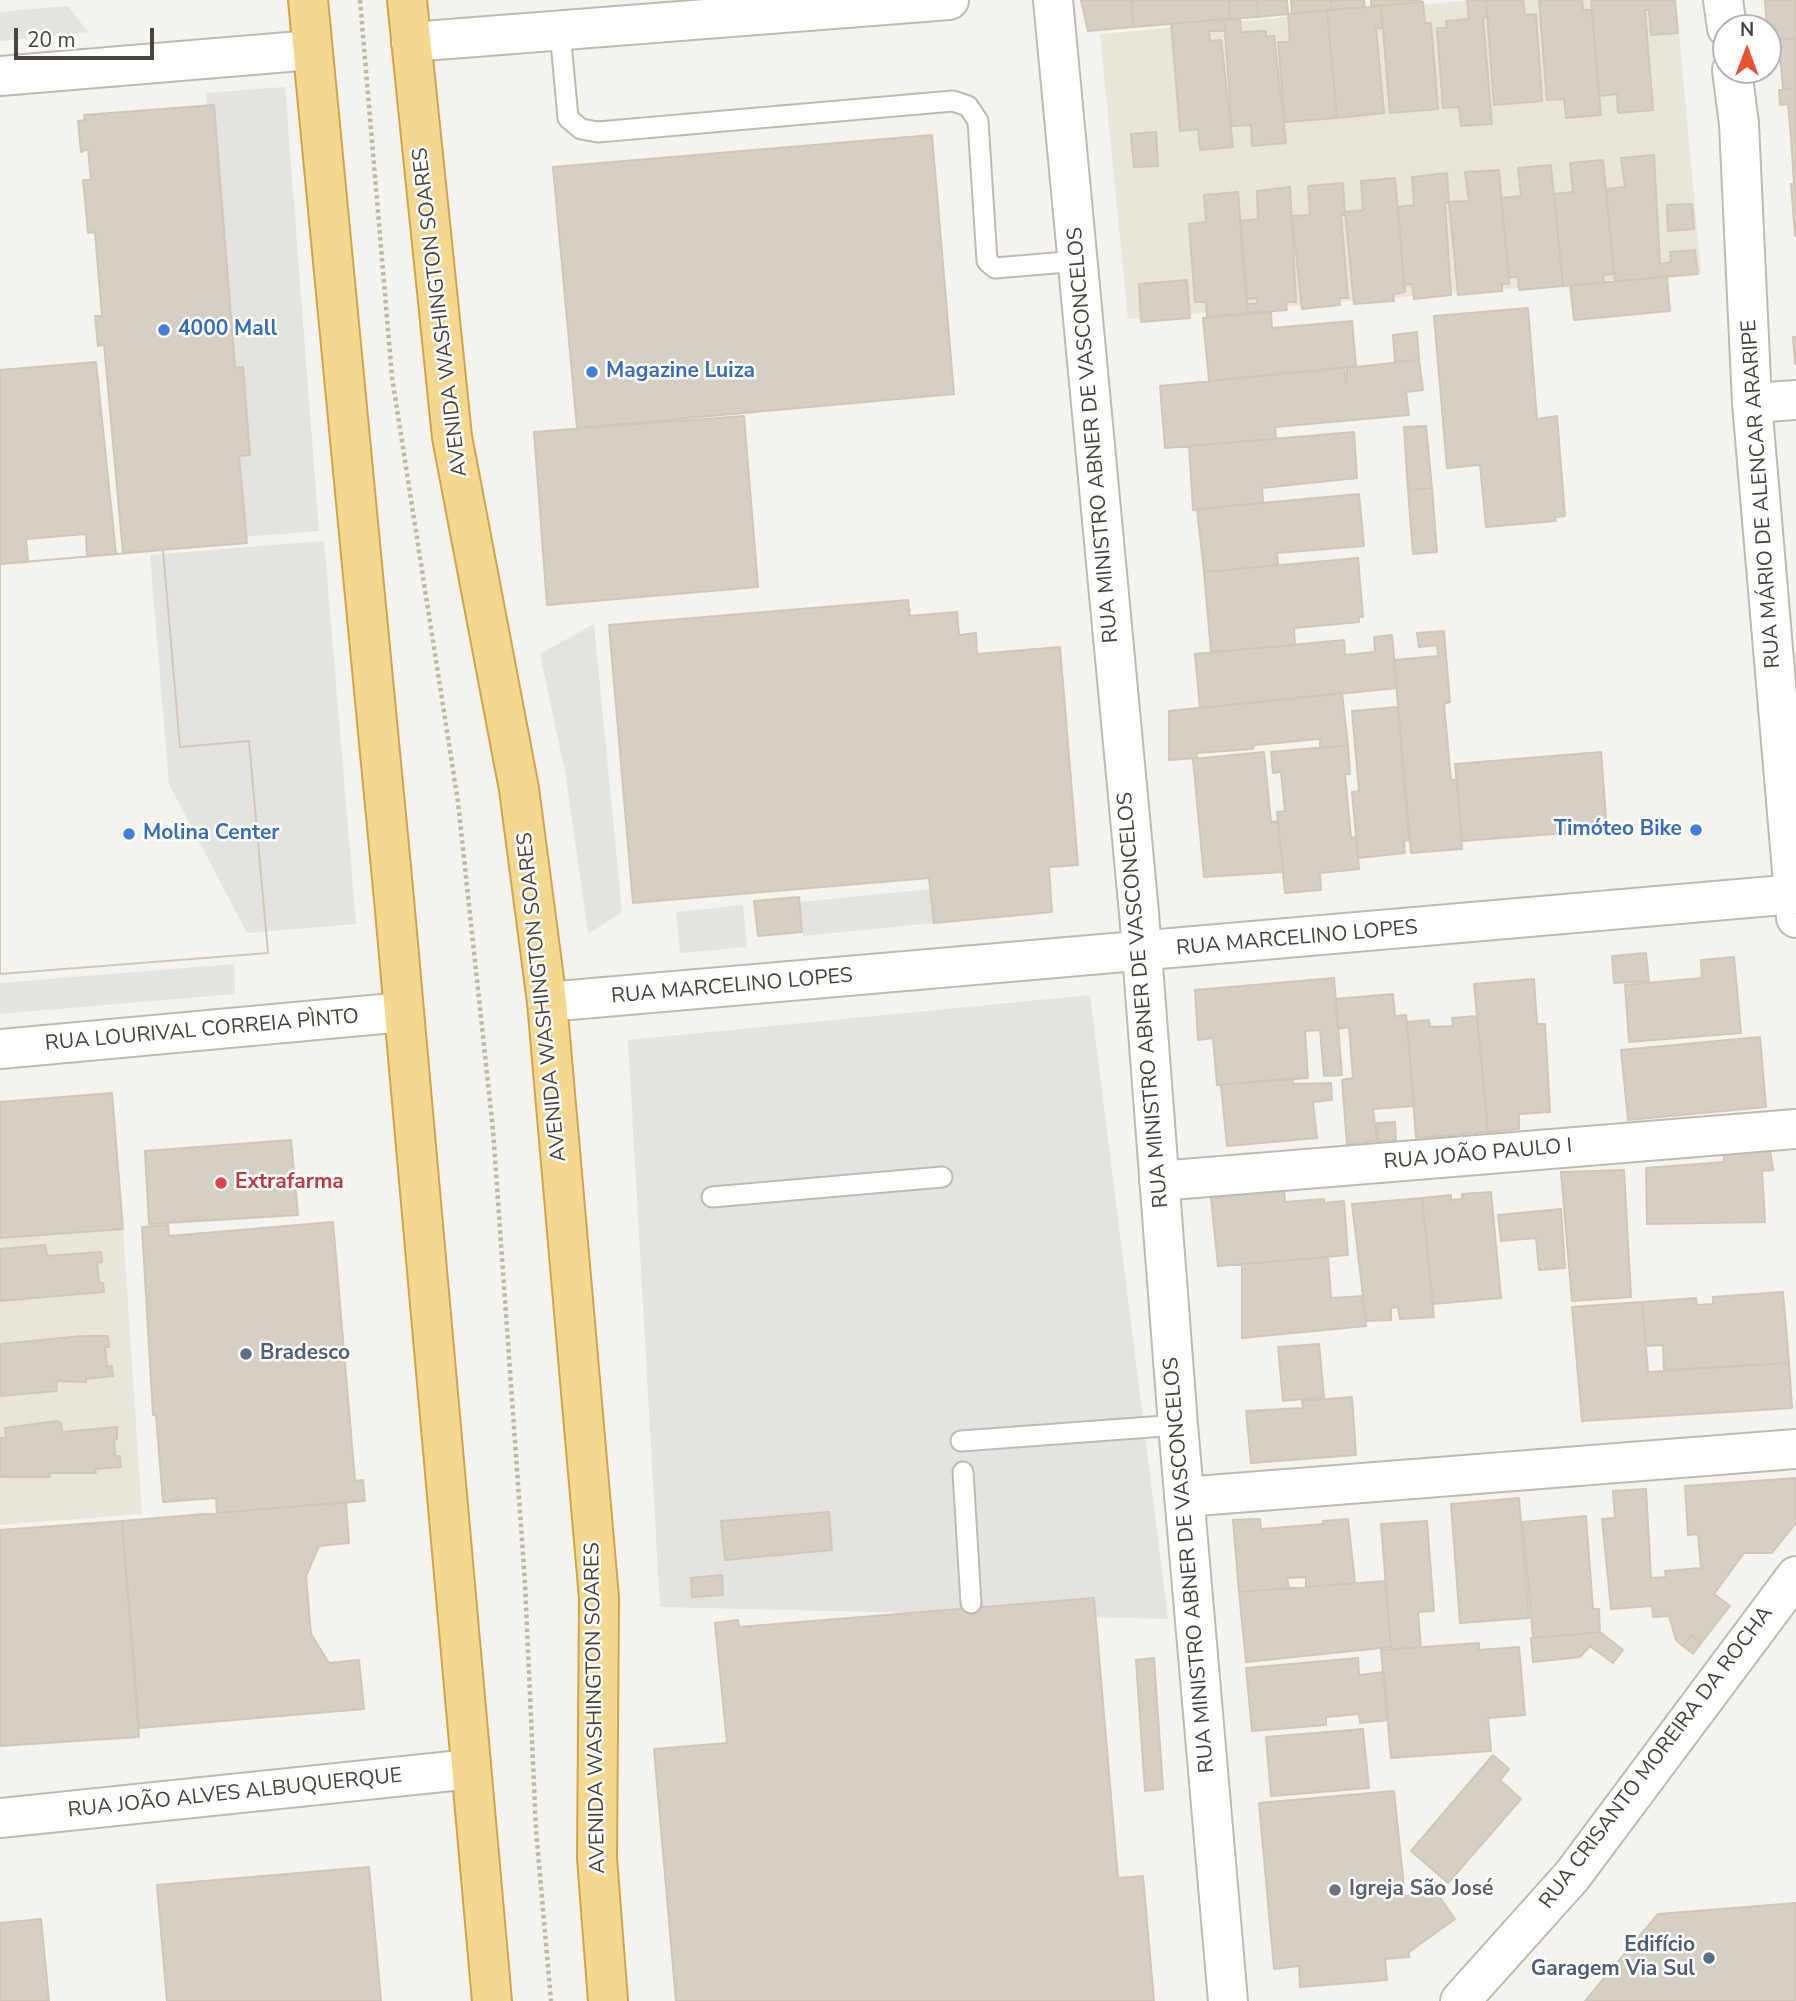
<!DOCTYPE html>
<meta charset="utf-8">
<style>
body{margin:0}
#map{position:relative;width:1796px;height:2001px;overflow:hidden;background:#f5f3ed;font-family:"Nunito Sans",sans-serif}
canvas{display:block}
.north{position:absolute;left:1712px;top:14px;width:70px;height:70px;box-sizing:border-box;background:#fff;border:2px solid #b6b4b0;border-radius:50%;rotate:0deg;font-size:19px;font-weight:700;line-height:28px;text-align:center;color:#49443a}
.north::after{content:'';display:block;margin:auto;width:24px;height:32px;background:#e95130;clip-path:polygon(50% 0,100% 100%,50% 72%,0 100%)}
.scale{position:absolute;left:14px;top:28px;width:140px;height:32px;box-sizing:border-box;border:4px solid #49443a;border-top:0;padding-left:9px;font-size:21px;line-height:24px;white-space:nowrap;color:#49443a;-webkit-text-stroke:5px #fff;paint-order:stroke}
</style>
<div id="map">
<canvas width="1796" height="2001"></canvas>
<div class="north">N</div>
<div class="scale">20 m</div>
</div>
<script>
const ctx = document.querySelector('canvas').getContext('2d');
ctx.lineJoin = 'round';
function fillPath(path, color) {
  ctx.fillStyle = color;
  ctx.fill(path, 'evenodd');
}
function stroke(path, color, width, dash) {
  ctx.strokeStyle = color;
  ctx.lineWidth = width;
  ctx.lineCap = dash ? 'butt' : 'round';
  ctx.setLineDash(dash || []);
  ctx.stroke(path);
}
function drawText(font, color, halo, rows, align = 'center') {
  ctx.font = font + ' "Nunito Sans",sans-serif';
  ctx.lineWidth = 5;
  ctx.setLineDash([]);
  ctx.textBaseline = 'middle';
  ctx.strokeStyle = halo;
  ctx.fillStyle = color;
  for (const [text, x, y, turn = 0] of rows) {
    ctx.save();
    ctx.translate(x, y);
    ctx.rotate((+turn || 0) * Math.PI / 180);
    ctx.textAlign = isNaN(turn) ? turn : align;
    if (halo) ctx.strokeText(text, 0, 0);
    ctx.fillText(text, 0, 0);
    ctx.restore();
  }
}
fillPath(new Path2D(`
 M1473,0H1676L1701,273L1128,319L1100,34Z
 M123,1229L142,1514L0,1525V1237Z`), '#e8e5db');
fillPath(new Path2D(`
 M68,6L88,32L0,41V12Z
 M285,87L319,531L241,537L206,93Z
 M324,541L356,924L247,933L169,784L150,555Z
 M594,624L622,912L588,934L566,777L540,654Z
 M931,889L934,923L803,936L799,902Z
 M743,905L747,947L680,953L676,912Z
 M234,964L235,994L0,1014V983Z
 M1090,995L1168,1619L660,1607L628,1040Z`), '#e4e3e0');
const building = new Path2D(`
 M1081,0H1132L1133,27L1088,31Z
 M1132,0H1229L1230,19L1133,27Z
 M1229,0H1257L1258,17L1230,19Z
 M1257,0H1287L1288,14L1258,17Z
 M1291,0H1331L1332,10L1292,14Z
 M1331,0H1364L1365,7L1332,10Z
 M1371,0H1397L1398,4L1371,6Z
 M1397,0H1421V2L1398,4Z
 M1467,0H1486L1487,17L1483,18L1492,124L1461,126L1459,107L1443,108L1437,28H1447L1446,21L1469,19Z
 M1486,0H1523L1525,15L1536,14L1542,101L1494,105Z
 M1539,0H1582L1583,10H1592L1601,115L1566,118L1564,99L1547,100Z
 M1591,0H1675L1678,33L1651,35L1649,10H1645L1653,110L1618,113L1617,94L1599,96Z
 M1765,0H1796V38L1768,40Z
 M1423,2L1425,23H1431L1438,109L1390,113L1381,6Z
 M1381,6L1382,28H1376L1384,113L1337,118L1327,10Z
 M1327,10L1337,118L1285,122L1278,42H1290L1288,14Z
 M1240,18L1241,32L1266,31V37L1274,36L1286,143L1252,146L1251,125L1232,126L1224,19Z
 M1224,19L1225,31H1209L1210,41L1221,40L1233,147L1200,150L1198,129L1180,131L1171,24Z
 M1796,38V88L1783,89L1779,39Z
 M1796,88V136L1791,137L1788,104L1780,105L1779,90Z
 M214,105L235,368L243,367L250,455L239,456L247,543L123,553L104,344L98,346L95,316H102L95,232L88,233L86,210L83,180H91L88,149L81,152L78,121L85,120L84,115Z
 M1156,132L1158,166L1134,167L1131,134Z
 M932,135L954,394L577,428L553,167Z
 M1796,136V183L1794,184L1791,137Z
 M1654,155L1660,264L1671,262L1670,252L1695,250L1698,274L1615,281L1606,189L1625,187L1621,158Z
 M1603,160L1614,274L1603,275L1604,283L1563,286L1554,194L1573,192L1570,163Z
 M1551,165L1563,286L1519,290L1518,277H1509L1501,198L1521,196L1518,168Z
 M1499,170L1509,284H1502V291L1458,295L1449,202L1469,201L1465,172Z
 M1447,173L1449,202L1445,203L1451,295L1414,299L1412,284L1404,285L1398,207L1414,205L1412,177Z
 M1395,178L1405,292L1393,294L1394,301L1354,304L1345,212L1363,210L1361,181Z
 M1343,183L1345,215H1341L1348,298H1339L1340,305L1302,309L1292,216L1310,215L1308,186Z
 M1796,183V236H1795L1791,184Z
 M1290,187L1296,302H1286L1287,310L1248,313L1247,304H1257V298L1246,299L1240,221L1258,219L1257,191Z
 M1238,192L1248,313L1207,317L1206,302H1195L1189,224L1206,222L1204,195Z
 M1692,204L1694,229L1668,231L1667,205Z
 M1667,277L1670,311L1574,320L1570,285Z
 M1187,280L1190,318L1141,322L1139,284Z
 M1528,308L1537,419L1557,416L1565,516L1555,517L1556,521L1486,527L1480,465L1447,468L1434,316Z
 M1271,312L1272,328L1352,321L1356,366L1209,381L1203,318Z
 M1417,332L1419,360L1395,362L1393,335Z
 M1793,337H1796V364H1795Z
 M1419,360L1423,390L1406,392L1409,415L1275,427L1276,439L1165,448L1160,386L1344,368L1346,384L1347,368Z
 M96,362L116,554L87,556L86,534L26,539L28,562L0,564V370Z
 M744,416L758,587L547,605L534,432Z
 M1426,426L1432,488L1408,490L1404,427Z
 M1354,432L1357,478L1262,488L1263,503L1193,510L1189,446Z
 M1432,488L1437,552L1413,554L1408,490Z
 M1359,494L1364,546L1277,553L1278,565L1204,572L1197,509Z
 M163,550L180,747L249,741L268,953L0,974V564Z
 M163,550L180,747L249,741L268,953L0,974V564Z
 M1358,558L1363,617H1359V622L1294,628L1295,645L1211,652L1204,572Z
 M908,600L910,616L957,612L959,635L976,633L977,654L1060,647L1078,865L1049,867L1052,912L934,923L929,878L633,903L609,625Z
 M1444,631L1450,702L1444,704L1451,780L1457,779L1462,849L1411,853L1394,660L1438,656L1437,645L1419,647L1417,633Z
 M1392,635L1397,688L1200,708L1195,654L1344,640L1345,655L1375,652L1374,637Z
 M1342,693L1348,745L1320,748V739L1254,745L1253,749L1196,753L1197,758L1169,760V711Z
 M1398,707L1409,840L1404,841L1405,853L1358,858L1352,792L1359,791L1352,711Z
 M1348,745L1350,774H1345L1351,838L1356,837L1359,869L1320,873L1321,890L1285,893L1277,812L1285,811L1281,772L1273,773L1271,752Z
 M1264,752L1271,822L1278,821L1283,872L1204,877L1193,759Z
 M1601,752L1607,830L1462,841L1455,764Z
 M799,897L802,932L758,936L754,901Z
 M1646,953L1649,981L1614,983L1612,956Z
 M1734,957L1741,1033L1629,1042L1625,985L1702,978L1701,960Z
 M1334,978L1342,1075L1324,1076L1320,1030L1305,1031L1308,1078L1217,1085L1213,1038L1198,1040L1195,990Z
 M1534,979L1537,1024H1545L1550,1112L1519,1114V1129L1488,1132L1474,984Z
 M1393,994L1395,1016L1406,1015L1414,1106L1373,1109L1377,1141L1347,1144L1342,1080L1353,1078L1349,1027L1338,1029L1335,999Z
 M1477,1016L1488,1132L1416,1138L1407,1022L1429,1020L1430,1027L1453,1026L1452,1018Z
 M1760,1037L1766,1107L1628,1120L1621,1050Z
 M1292,1078L1293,1084L1331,1083L1332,1100L1313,1102L1317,1138L1227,1146L1221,1085Z
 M112,1093L123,1229L0,1238V1102Z
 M1395,1122L1396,1140L1378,1141L1377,1123Z
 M291,1140L298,1215L149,1224L145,1151Z
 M1770,1149L1773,1170L1762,1171L1765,1222L1647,1224L1646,1168L1724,1162V1153Z
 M1624,1170L1631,1297L1572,1301L1561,1172Z
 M1284,1189L1285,1202L1324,1199V1203L1344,1201L1348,1255L1218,1266L1211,1198Z
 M1491,1192L1501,1298L1433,1304L1422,1198L1451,1195V1200L1462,1199V1194Z
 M1422,1198L1434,1317L1400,1319L1398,1307L1391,1308V1320L1366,1321L1352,1204Z
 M1561,1209L1565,1268L1539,1270L1536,1238L1501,1241L1498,1215Z
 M333,1222L355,1481L363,1480L365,1501L217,1513L216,1498L163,1502L156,1415H153L142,1227L168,1225L169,1236Z
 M45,1245L47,1256L101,1252L102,1262L97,1263L99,1283H103L104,1292L0,1301V1249Z
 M1328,1257L1331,1298L1363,1296L1366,1326L1242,1338V1264Z
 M1783,1292L1789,1363L1664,1370L1663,1345L1646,1346L1642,1302L1696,1298L1697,1305L1713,1304V1297Z
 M1642,1302L1648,1372L1789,1363L1792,1408L1582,1421L1572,1307Z
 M82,1336H108L109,1347H105L107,1367L112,1366L113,1376L86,1379V1382L56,1381L57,1391L0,1396V1344Z
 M1319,1344L1324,1397L1283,1401L1278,1347Z
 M1352,1397L1356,1455L1251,1463L1246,1411L1303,1408L1302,1401Z
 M57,1421L61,1423L62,1432L117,1427V1439H114L115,1456H120L121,1467L95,1469L96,1473H49L50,1477H0V1438H6L5,1428Z
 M1796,1478V1523L1772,1553H1744L1714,1594L1730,1606L1701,1643L1691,1635L1683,1646L1676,1640L1669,1616L1653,1617L1652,1606L1611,1609L1602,1519L1615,1518L1613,1491L1646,1489L1651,1578L1666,1577L1665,1571L1701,1568L1698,1534L1688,1535L1685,1486Z
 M1519,1498L1529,1618L1460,1623L1451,1504Z
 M346,1502L349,1543L319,1546L306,1576L311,1634L329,1663L359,1660L364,1709L139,1728L122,1521Z
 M829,1512L832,1550L725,1560L721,1521Z
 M1586,1516L1593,1609H1599L1600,1632L1533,1638L1523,1522Z
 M1260,1519L1261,1529L1324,1524L1323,1521L1348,1519L1355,1583L1306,1587V1577L1287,1578L1289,1588L1239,1592L1233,1520Z
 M122,1521L139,1737L0,1746V1530Z
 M1427,1521L1434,1611L1418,1612L1421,1647L1391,1650L1381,1524Z
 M722,1575L723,1595L692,1597L691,1578Z
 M1385,1581L1391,1647L1246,1662L1239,1592Z
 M1094,1598L1118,1878L1143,1876L1154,2001H676L654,1749L727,1743L715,1623L738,1620L739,1627Z
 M1600,1632L1623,1650L1613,1663L1590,1646L1580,1657L1533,1662L1531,1638Z
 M1691,1635L1701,1643L1693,1654L1683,1646Z
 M1479,1643V1650L1519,1647L1525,1715L1488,1718L1491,1751L1391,1758L1381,1650Z
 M1154,1658L1163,1789L1145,1791L1136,1660Z
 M1358,1658L1359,1675L1384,1672L1388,1720L1360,1723L1359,1714L1326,1717V1725L1252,1731L1246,1668Z
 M1363,1729L1369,1788L1271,1796L1266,1737Z
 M1493,1755L1509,1769L1500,1780L1521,1799L1448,1883L1411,1851Z
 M1394,1791L1405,1897L1430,1883L1455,1919L1409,1952V1957L1385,1959L1387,1980L1300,1987L1299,1966L1274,1969L1259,1803Z
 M369,1867L381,2001H167L157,1885Z
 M1796,1903V2001H1585L1658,1914Z
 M41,1919L49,2001H0V1923Z`);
fillPath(building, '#d6cfc3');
stroke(building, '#d0c7b6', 2);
const service = new Path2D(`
 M560,31L568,118L581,129L598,132L953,101L968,106L978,121L987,261L995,268L1078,261
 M712,1197L942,1177
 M961,1441L1178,1425
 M963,1472L971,1603`);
const minor = new Path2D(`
 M1053,0L1139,913L1178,1425L1228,2001
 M1723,0L1727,28
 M411,42L949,0
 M1732,70L1739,124L1752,403L1796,918
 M1752,403L1796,400
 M547,1002L1796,894
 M0,1049L404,1012
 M1159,1181L1796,1129
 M1184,1497L1796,1449
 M0,1818L471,1769`);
const tertiary = new Path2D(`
 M0,76L312,50
 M1460,2001L1572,1876L1796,1576`);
const trunk = new Path2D(`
 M308,0L394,899L492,2001
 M407,0L452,437L519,789L547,1002L599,1598L597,1858L608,2001`);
stroke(service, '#c0bbaf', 23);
stroke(minor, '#c0bbaf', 42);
stroke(tertiary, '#c0bbaf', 42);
stroke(trunk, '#d2a44a', 42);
stroke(new Path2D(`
 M360,0L392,377L458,802L493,1130L525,1583L536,1830L551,2001`), '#c1b7a2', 4.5, [3.5, 3.5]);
stroke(service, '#fff', 19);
stroke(minor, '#fff', 38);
stroke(tertiary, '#fff', 38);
stroke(trunk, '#f4d88f', 38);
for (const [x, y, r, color] of [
 [164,330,7,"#3f7fe0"],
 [592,372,7,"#3f7fe0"],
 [1696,830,7,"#3f7fe0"],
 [129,834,7,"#3f7fe0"],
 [221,1183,7,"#e0444e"],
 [246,1354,7,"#5c6f8a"],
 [1335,1890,7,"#6b7280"],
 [1709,1958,7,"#5c6f8a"]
]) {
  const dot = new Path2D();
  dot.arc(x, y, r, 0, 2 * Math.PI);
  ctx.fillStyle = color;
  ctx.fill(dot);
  stroke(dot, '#fff', 2.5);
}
drawText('21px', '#49443a', '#fff', [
 ["AVENIDA WASHINGTON SOARES",441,312,-97],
 ["RUA MINISTRO ABNER DE VASCONCELOS",1094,435,-95],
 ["RUA MÁRIO DE ALENCAR ARARIPE",1762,494,-94],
 ["RUA MARCELINO LOPES",1297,939,-5],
 ["RUA MARCELINO LOPES",732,987,-5],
 ["AVENIDA WASHINGTON SOARES",543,997,-96],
 ["RUA MINISTRO ABNER DE VASCONCELOS",1144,1000,-95],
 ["RUA LOURIVAL CORREIA PÌNTO",202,1031,-5],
 ["RUA JOÃO PAULO I",1478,1155,-5],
 ["RUA MINISTRO ABNER DE VASCONCELOS",1190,1565,-95],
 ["AVENIDA WASHINGTON SOARES",596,1708,-91],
 ["RUA CRISANTO MOREIRA DA ROCHA",1657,1758,-53],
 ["RUA JOÃO ALVES ALBUQUERQUE",235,1794,-6]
]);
drawText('bold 21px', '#366cbe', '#fff', [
 ["4000 Mall",178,330],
 ["Magazine Luiza",606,372],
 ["Timóteo Bike",1682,830,"right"],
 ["Molina Center",143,834]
], 'left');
drawText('bold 21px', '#be3a42', '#fff', [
 ["Extrafarma",235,1183]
], 'left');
drawText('bold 21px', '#4e5e75', '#fff', [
 ["Bradesco",260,1354],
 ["Edifício",1695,1946,"right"],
 ["Garagem Via Sul",1695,1970,"right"]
], 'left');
drawText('bold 21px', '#5b616d', '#fff', [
 ["Igreja São José",1349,1890]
], 'left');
</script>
